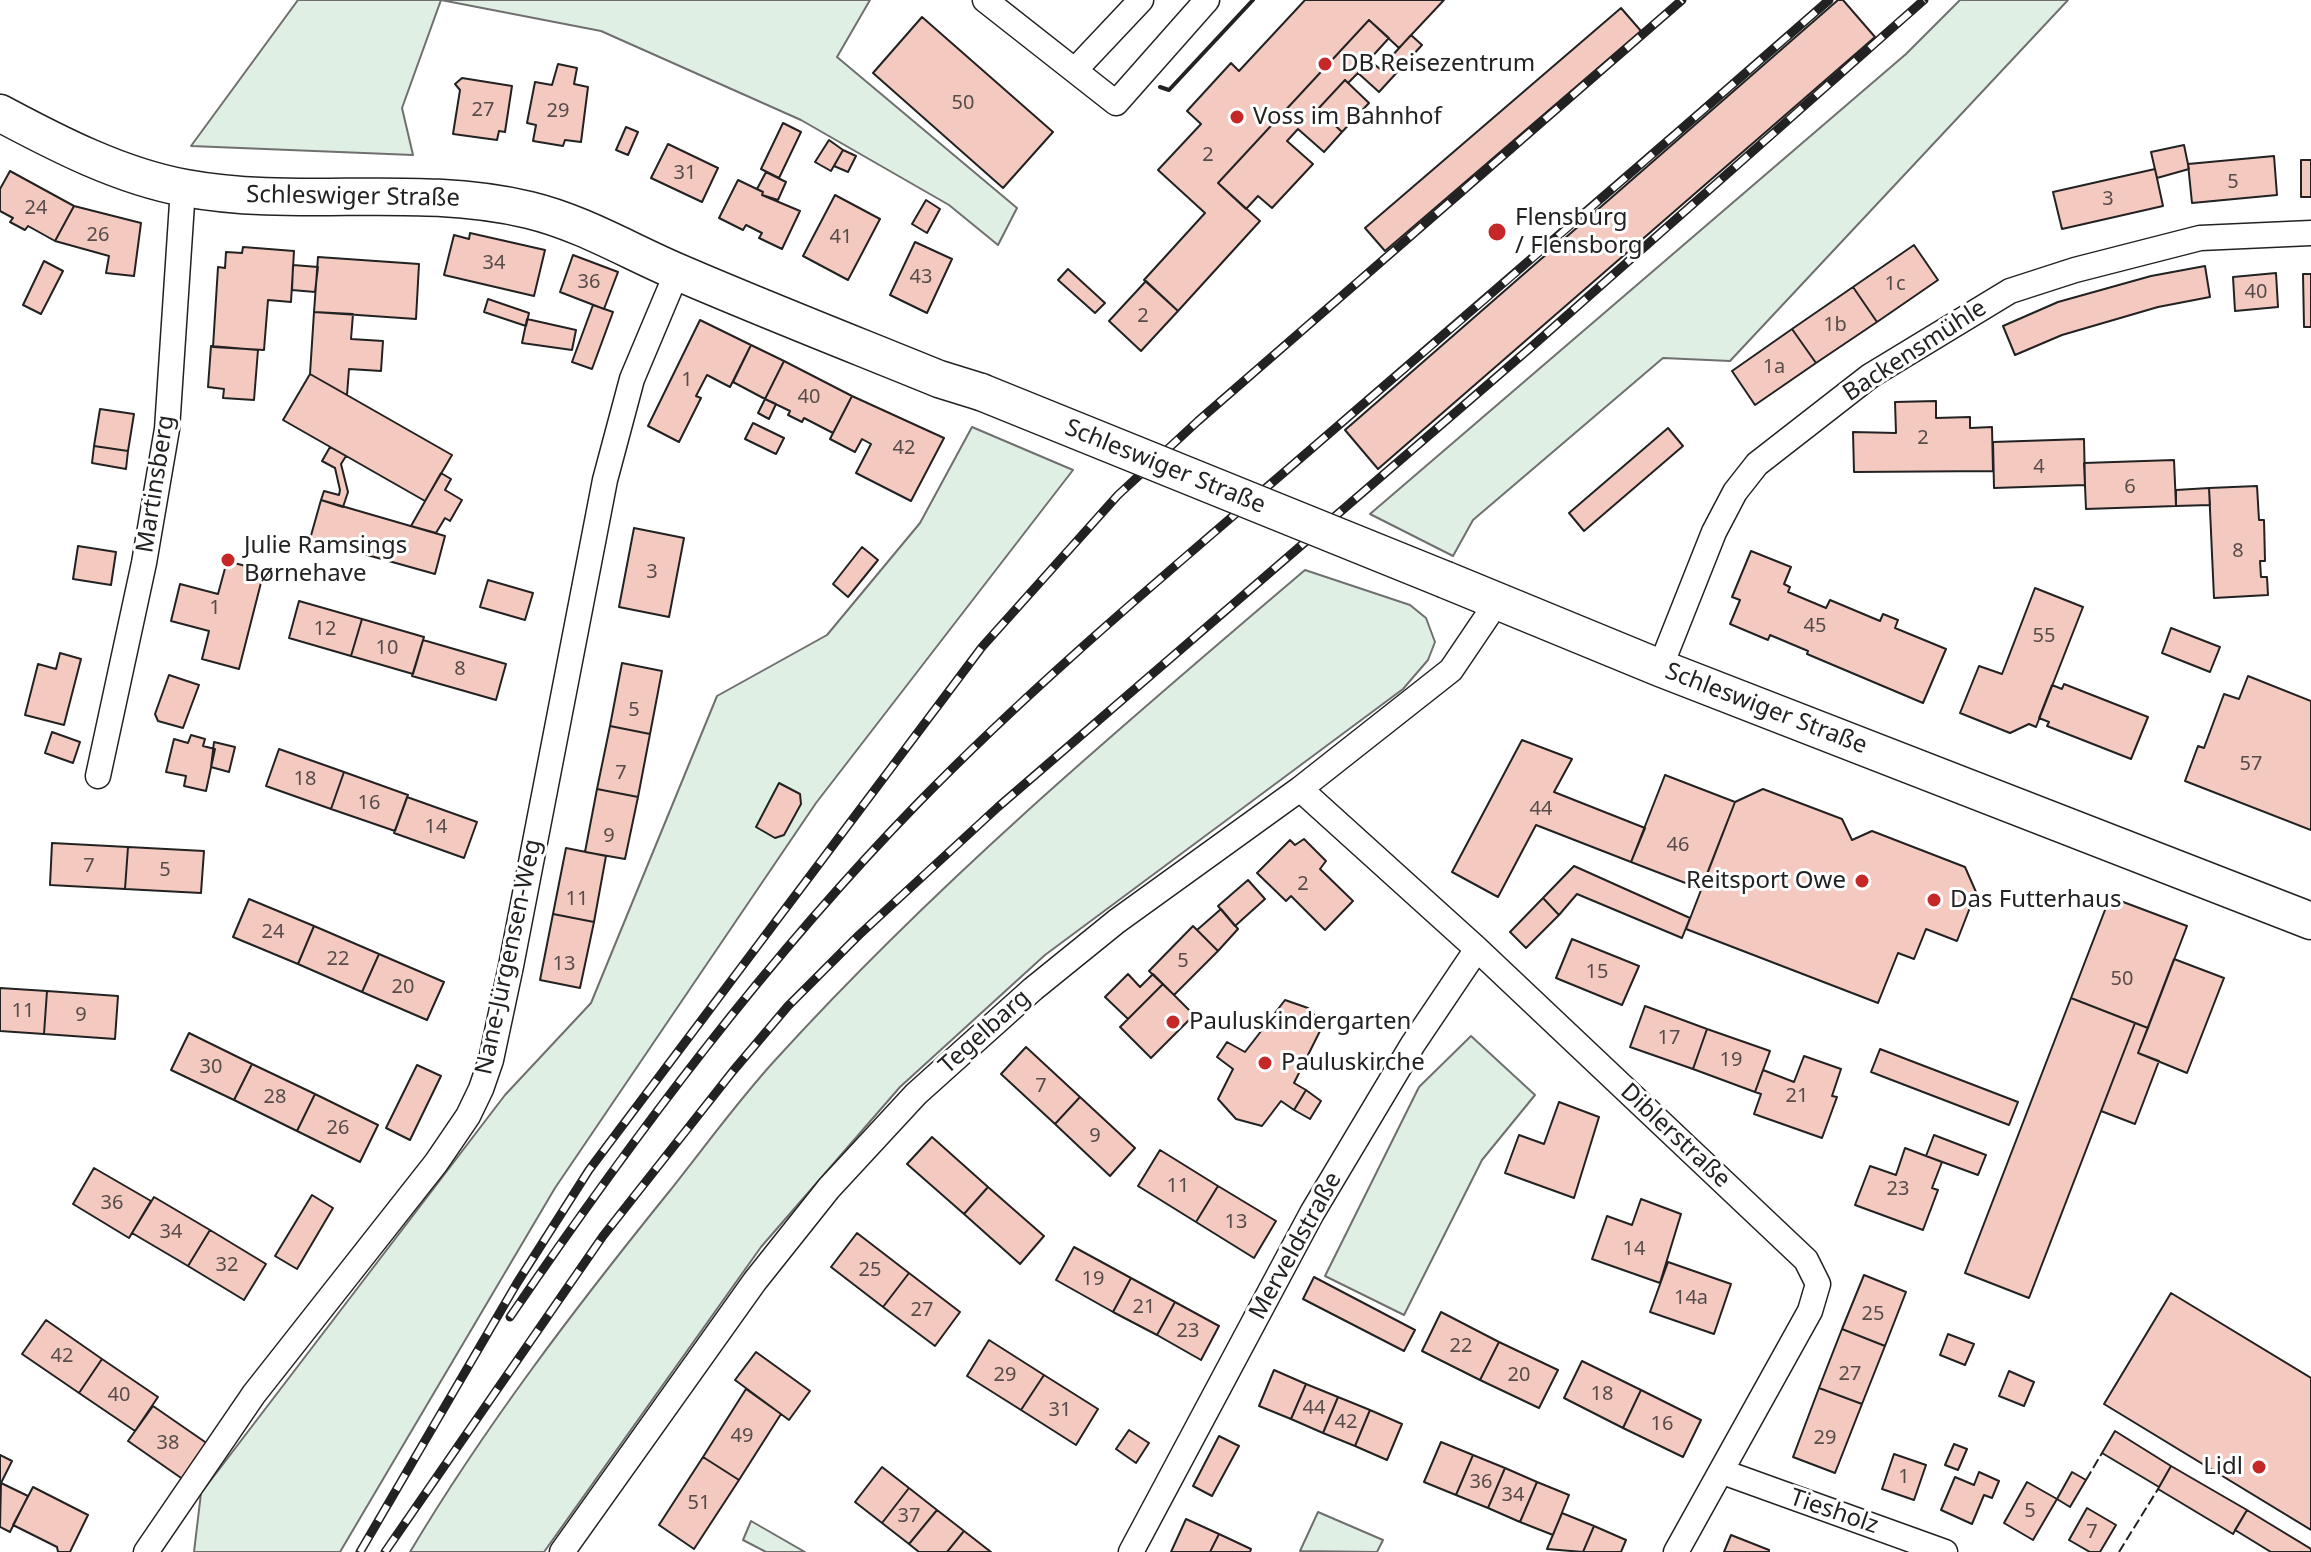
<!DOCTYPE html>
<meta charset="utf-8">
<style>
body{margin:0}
canvas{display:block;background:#fff}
</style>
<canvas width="2311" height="1552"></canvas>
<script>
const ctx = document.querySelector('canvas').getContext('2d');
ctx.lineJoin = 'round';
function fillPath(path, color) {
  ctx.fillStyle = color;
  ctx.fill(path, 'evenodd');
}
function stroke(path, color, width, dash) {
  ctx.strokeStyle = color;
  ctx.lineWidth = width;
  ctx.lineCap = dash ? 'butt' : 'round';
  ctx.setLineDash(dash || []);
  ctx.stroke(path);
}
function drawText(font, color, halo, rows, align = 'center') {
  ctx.font = font + ' "Noto Sans",sans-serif';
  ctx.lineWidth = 6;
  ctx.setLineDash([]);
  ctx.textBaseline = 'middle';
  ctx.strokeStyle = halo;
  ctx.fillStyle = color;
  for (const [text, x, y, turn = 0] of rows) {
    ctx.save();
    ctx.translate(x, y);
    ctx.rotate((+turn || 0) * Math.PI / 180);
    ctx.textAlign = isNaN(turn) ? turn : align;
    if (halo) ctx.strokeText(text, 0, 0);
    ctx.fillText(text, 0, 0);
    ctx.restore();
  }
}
const green = new Path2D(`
 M298,0H441L402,108L413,155L191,146Z
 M441,0H870L837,57L1017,208L998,245L949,205L801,120L601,31Z
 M1960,0H2068L1730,361L1663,358L1473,520L1453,556L1370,514L1906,54Z
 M972,427L1073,470L816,803L555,1188L340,1552H194L201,1493L505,1095L591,1003L717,696L827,635L920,523Z
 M1305,570L1410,605L1426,618L1435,642L1428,660L1403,689L1045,955L900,1087L761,1247L544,1552H410C485,1426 576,1307 668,1193C704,1148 739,1099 778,1057C939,880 1123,725 1305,570Z
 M1471,1036L1535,1095L1482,1160L1404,1315L1325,1276L1419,1087Z
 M1318,1512L1383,1540L1377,1552L1300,1551Z
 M751,1521L805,1552H766L743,1540Z`);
fillPath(green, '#e0efe3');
stroke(green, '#6f6f6f', 2);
const building = new Path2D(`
 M1305,0H1444L1399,48L1369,20L1218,183L1260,221L1178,311L1144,280L1205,213L1158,170L1201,124L1187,111L1231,63L1239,71Z
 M1838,0H1843L1875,37L1378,469L1345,430Z
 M1621,8L1641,31L1385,251L1365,228Z
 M922,17L1053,132L1003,188L873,73Z
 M1369,20L1389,38L1369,60L1380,69L1411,35L1422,45L1379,92L1358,73L1348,83L1345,80L1318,109L1342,132L1324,152L1298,129L1287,141L1313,164L1272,208L1258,196L1246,209L1218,183Z
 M558,64L577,68L574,84L588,87L581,142L565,140L563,146L533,141L536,125L527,123L535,82L552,85Z
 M462,78L512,86L505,132L499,131L497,140L453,134L460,90L455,84Z
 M1345,80L1369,103L1342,132L1318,109Z
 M783,123L801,132L779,178L761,169Z
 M626,127L638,132L628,155L616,150Z
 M829,140L843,150L831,171L815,162Z
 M668,144L718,168L702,202L651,178Z
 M2184,145L2189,169L2157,178L2151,152Z
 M843,150L856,156L848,172L834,166Z
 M2274,156L2277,195L2192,203L2188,164Z
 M2301,160H2311V197H2301Z
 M2155,169L2163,206L2062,229L2053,192Z
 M10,171L74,206L55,241L28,226L25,230L10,222L13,218L0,211V189Z
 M766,172L786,182L778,200L762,195L763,192L757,189Z
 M738,180L763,192L762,195L800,211L782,249L759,238L762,233L746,225L743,230L719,218Z
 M835,195L880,219L848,280L803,256Z
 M926,200L940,209L927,233L912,224Z
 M74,206L141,223L134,276L106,273L109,256L55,241Z
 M470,233L545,250L534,296L444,275L454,235L469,239Z
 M915,242L952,259L927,313L890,295Z
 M1914,245L1938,280L1877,322L1853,287Z
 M243,247L294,251L291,302L268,300L264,350L213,347L218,267L225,268L226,252L242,253Z
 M573,255L618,272L604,309L560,292Z
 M318,257L419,264L416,319L314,312Z
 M44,261L63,271L41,314L23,305Z
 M293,265L318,267L315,292L292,290Z
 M2205,266L2210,297L2158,307L2062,335L2015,355L2003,326L2058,302L2151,276Z
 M1068,269L1105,303L1095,313L1058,280Z
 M2276,273L2278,307L2235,311L2233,277Z
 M2303,274H2311V327H2304Z
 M1146,281L1178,311L1141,351L1109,321Z
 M1853,287L1877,322L1816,363L1792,329Z
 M488,299L529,313L526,326L484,312Z
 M593,305L613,312L592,369L572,362Z
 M314,312L353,314L351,339L383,341L381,371L349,369L347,395L310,374Z
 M527,319L576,330L572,350L522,343Z
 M700,320L751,345L730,387L707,375L696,396L701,398L679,442L648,426Z
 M1792,329L1816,363L1755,405L1732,371Z
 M751,345L784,361L765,399L733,382Z
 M211,346L258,350L254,400L223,398L224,389L208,387Z
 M784,361L852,396L833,433L804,418L802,422L788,415L790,411L765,399Z
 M310,374L452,455L425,501L283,420Z
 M852,396L944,438L911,501L856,473L871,444L862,439L855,452L830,439Z
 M765,399L776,404L769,419L758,413Z
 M1936,401V418L1970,417V428L1992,427L1993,471L1854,472L1853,432L1896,433L1895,402Z
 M100,409L134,414L128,451L94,446Z
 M753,423L784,438L776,454L745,439Z
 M1668,428L1683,446L1584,531L1569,513Z
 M2084,439L2085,485L1994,488L1993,442Z
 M94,446L128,451L126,469L92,463Z
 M330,447L346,456L341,464L348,492L343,507L321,500L324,491L339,495L340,490L335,468L322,461Z
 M2174,460L2176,506L2086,509L2084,463Z
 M441,473L451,479L445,490L462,500L450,521L445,518L436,533L411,526Z
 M2257,486L2259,520H2264L2265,561H2260L2261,577H2267L2268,595L2214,598L2209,488Z
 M2209,488L2210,505L2176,506V490Z
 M321,500L445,536L435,574L310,539Z
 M634,528L684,538L669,617L619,607Z
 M78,546L116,552L111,585L73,579Z
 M862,547L878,560L848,597L833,584Z
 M1751,551L1791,567L1784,584L1790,587L1788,592L1826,608L1830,600L1880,621L1883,614L1898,620L1895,628L1946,649L1923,703L1807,654L1808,651L1770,635L1768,640L1730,624L1740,600L1732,597Z
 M227,561L264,571L239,669L202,659L209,631L171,621L180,584L218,594Z
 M488,580L533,593L525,620L480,607Z
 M2035,588L2083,607L2036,727L2029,724L2010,733L1960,713L1979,666L2002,674Z
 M299,601L362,619L351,656L289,638Z
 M362,619L424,637L413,674L351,656Z
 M2171,628L2220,647L2210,672L2162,653Z
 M423,640L506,664L496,700L412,676Z
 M60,653L81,659L64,725L25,715L38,664L56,669Z
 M622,663L662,671L650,734L610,726Z
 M169,675L199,685L183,728L158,721L155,714Z
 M2248,676L2311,701V830L2185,781L2198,746L2204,748L2224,694L2239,699Z
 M2064,684L2148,717L2131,759L2047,726L2049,722L2039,718L2052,685L2062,689Z
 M610,726L650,734L638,797L597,789Z
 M52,732L80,742L73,763L45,753Z
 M191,735L205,739L203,746L215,749L206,791L184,786L186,776L166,772L174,739L188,743Z
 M1522,740L1572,759L1554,792L1645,828L1631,862L1536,825L1498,897L1452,872Z
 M214,742L235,747L229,772L211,767Z
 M279,749L344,772L331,809L266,786Z
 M344,772L408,795L395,831L331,809Z
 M1665,775L1735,802L1701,889L1631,862Z
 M779,783L800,794L801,804L784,835L775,838L756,827Z
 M597,789L638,797L625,859L585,852Z
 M1763,789L1842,819L1852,840L1872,831L1965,867L1976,892L1957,941L1926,929L1914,959L1898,953L1878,1003L1686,929L1735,802Z
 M407,797L477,822L464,858L394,833Z
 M1304,839L1326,861L1320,869L1353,901L1325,930L1291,896L1286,901L1257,873L1290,840L1295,845Z
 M52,843L128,847L125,889L50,885Z
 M128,847L204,851L201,893L125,889Z
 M566,848L606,856L594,922L553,914Z
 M1574,866L1690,918L1682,938L1577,894L1559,915L1543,898Z
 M1248,880L1265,899L1235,926L1218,906Z
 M2110,897L2187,926L2148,1028L2071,998Z
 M1543,898L1559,915L1526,948L1510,932Z
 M249,899L314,926L298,964L233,937Z
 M1221,909L1238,929L1218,951L1197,930Z
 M553,914L594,922L580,988L540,980Z
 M314,926L379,954L362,992L298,964Z
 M1193,926L1218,951L1174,995L1149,971Z
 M1572,939L1639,966L1622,1005L1556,978Z
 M379,954L444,982L427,1020L362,992Z
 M2174,959L2224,978L2187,1073L2138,1053Z
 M1128,974L1140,987L1153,974L1163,984L1128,1019L1105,997Z
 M1163,984L1194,1015L1151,1058L1120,1027Z
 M0,988L47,991L44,1034L0,1031Z
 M47,991L118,996L115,1039L44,1034Z
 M2071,998L2135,1023L2029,1298L1965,1273Z
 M1285,1000L1308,1008L1323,1025L1294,1083L1306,1090L1294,1110L1281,1101L1262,1126L1236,1119L1218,1099L1233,1069L1217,1057L1227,1042L1245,1052Z
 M1645,1006L1707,1029L1693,1069L1630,1047Z
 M2135,1023L2148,1028L2138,1053L2159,1061L2135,1124L2101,1111Z
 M1707,1029L1770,1051L1755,1092L1693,1069Z
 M189,1033L252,1064L234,1100L171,1070Z
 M1026,1047L1080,1097L1055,1124L1001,1074Z
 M1880,1049L2018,1102L2009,1125L1871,1072Z
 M1804,1056L1841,1069L1832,1096L1837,1097L1822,1138L1754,1114L1761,1094L1755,1092L1763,1070L1794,1082Z
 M252,1064L315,1094L297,1131L234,1100Z
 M417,1065L441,1076L410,1140L386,1128Z
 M1306,1090L1321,1101L1310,1119L1294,1110Z
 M315,1094L378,1125L360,1162L297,1131Z
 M1080,1097L1135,1148L1110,1176L1055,1124Z
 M1559,1102L1599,1117L1574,1198L1505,1173L1519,1135L1544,1144Z
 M1934,1135L1986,1155L1978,1175L1926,1156Z
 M932,1137L988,1187L964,1214L907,1164Z
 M1905,1148L1942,1162L1932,1188L1938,1190L1923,1230L1855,1205L1870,1166L1896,1175Z
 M1160,1150L1218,1186L1196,1222L1138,1186Z
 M94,1168L151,1201L129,1238L73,1204Z
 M1218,1186L1276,1221L1254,1258L1196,1222Z
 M988,1187L1044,1236L1020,1264L964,1214Z
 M312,1195L333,1208L297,1269L275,1256Z
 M154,1197L210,1230L188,1266L132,1233Z
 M1641,1199L1681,1214L1660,1283L1592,1259L1607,1216L1632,1225Z
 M210,1230L266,1264L244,1300L188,1266Z
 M857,1233L909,1273L883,1307L831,1267Z
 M1074,1247L1131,1278L1113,1312L1056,1280Z
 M1668,1262L1731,1284L1714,1334L1650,1312Z
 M909,1273L960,1312L935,1346L883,1307Z
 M1864,1275L1906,1292L1885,1346L1842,1329Z
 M1314,1277L1415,1330L1404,1351L1303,1299Z
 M1131,1278L1175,1302L1157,1335L1113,1312Z
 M2171,1293L2311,1378V1530L2104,1404Z
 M1175,1302L1219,1326L1201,1360L1157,1335Z
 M1441,1312L1499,1342L1480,1380L1422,1351Z
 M46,1320L102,1359L79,1393L22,1354Z
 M1842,1329L1885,1346L1862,1404L1819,1388Z
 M1948,1334L1974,1344L1965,1365L1940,1355Z
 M989,1340L1044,1375L1021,1410L967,1376Z
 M1499,1342L1558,1370L1539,1408L1480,1380Z
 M756,1352L810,1391L789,1420L735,1380Z
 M102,1359L158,1397L135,1431L79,1393Z
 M1582,1361L1641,1390L1623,1428L1564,1398Z
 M1274,1370L1306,1384L1291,1419L1259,1406Z
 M2009,1371L2034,1382L2024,1406L1999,1396Z
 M1044,1375L1098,1409L1076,1445L1021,1410Z
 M1306,1384L1338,1397L1323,1433L1291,1419Z
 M1819,1388L1862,1404L1835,1473L1793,1457Z
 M746,1389L781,1414L739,1480L703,1457Z
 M1641,1390L1701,1420L1683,1457L1623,1428Z
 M1338,1397L1370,1410L1355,1446L1323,1433Z
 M153,1406L208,1444L184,1480L128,1441Z
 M1370,1410L1402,1424L1387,1460L1355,1446Z
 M1129,1430L1149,1443L1136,1463L1116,1449Z
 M2115,1431L2171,1466L2159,1487L2102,1453Z
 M1219,1436L1239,1446L1212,1496L1193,1486Z
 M1441,1442L1473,1455L1456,1495L1424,1482Z
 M1954,1444L1967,1449L1958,1470L1945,1465Z
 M1894,1454L1926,1465L1914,1500L1882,1489Z
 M0,1455L12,1461L0,1485Z
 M1473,1455L1505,1468L1488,1508L1456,1495Z
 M703,1457L739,1480L694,1549L659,1525Z
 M2171,1466L2247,1510L2233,1534L2158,1489Z
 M882,1467L909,1488L882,1523L855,1502Z
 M1505,1468L1537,1482L1520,1522L1488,1508Z
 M1979,1472L1999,1481L1992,1498L1984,1495L1972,1524L1941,1510L1955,1477L1974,1485Z
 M2072,1472L2086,1480L2070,1507L2057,1499Z
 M1537,1482L1569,1495L1553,1535L1520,1522Z
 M2027,1482L2057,1499L2033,1540L2004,1523Z
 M1,1483L28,1496L10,1532L0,1527Z
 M33,1487L88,1515L70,1552H58L57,1547L13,1525Z
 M909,1488L937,1510L909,1544L882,1523Z
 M2087,1508L2116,1525L2100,1552H2090L2069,1540Z
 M937,1510L964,1531L947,1552H919L909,1544Z
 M2247,1510L2311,1549V1552H2271L2235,1530Z
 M1562,1513L1594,1526L1583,1552L1547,1549Z
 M1186,1519L1219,1534L1210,1552H1171Z
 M1594,1526L1626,1540L1621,1552H1583Z
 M964,1531L991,1552H947Z
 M1219,1534L1251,1549L1250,1552H1210Z
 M1731,1535L1769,1550V1552H1724Z`);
fillPath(building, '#f3c9c0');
stroke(building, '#222', 2);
const street = new Path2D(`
 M985,0L1116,103L1207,0
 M1075,70L1141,0
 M1660,668L1714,532L1735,492L1757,464L1870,376L2010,291L2075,270L2200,238L2311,233
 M98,776L144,563L167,429L183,188
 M1300,789L1477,949L1806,1260L1818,1284L1810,1311L1676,1552
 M1723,1472L1945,1552
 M146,1552L254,1394L436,1163L468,1116L481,1089L491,1060L511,966L605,480L632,379L677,272
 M562,1552L755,1281L829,1188L916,1094L1033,989L1117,921L1300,789L1451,670L1497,602
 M1131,1552L1312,1213L1413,1044L1477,949`);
const secondary = new Path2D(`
 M0,113C58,144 120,176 185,188C299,209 416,183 529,210C583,223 630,252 680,273C766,310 853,344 939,379L981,392
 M1446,580L1660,668L2311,921`);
stroke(street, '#222', 27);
stroke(secondary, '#222', 39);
stroke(street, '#fff', 24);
stroke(secondary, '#fff', 36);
const rail = new Path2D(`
 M510,1317C634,1136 766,959 919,802C1041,677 1178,564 1310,450C1484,300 1657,151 1829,0
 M360,1552L517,1283L589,1170L982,647L1118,495L1198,421L1682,0
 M385,1552L603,1236L733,1071L788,1006L859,935L998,807L1529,349L1924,0`);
stroke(rail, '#222', 9);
stroke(rail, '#fff', 6, [18]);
const secondaryBridge = new Path2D(`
 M981,392L1446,580`);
stroke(secondaryBridge, '#222', 39, []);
stroke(secondaryBridge, '#fff', 36);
stroke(new Path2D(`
 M2086,1480L2102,1453
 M2119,1552L2158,1489`), '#222', 2, [10, 4]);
stroke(new Path2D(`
 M1160,87L1169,90L1253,0`), '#222', 4);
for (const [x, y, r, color] of [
 [1325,64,8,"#c62828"],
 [1237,117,8,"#c62828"],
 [1497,232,10,"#c62828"],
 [228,560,8,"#c62828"],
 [1862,881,8,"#c62828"],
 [1934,900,8,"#c62828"],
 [1173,1022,8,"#c62828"],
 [1265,1063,8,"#c62828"],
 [2259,1467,8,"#c62828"]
]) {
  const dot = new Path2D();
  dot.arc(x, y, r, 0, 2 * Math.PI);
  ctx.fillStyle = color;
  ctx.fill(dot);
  stroke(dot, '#fff', 3);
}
drawText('20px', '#564c4a', null, [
 ["50",963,103],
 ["27",483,110],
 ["29",558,111],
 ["2",1208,155],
 ["31",685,173],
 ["5",2233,182],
 ["3",2108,199],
 ["24",36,208],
 ["26",98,235],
 ["41",841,237],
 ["34",494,263],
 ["43",921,277],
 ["36",589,282],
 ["1c",1895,284],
 ["40",2256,292],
 ["2",1143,316],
 ["1b",1835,325],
 ["1a",1774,367],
 ["1",687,380],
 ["40",809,397],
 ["2",1923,438],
 ["42",904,448],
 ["4",2039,467],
 ["6",2130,487],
 ["8",2238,551],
 ["3",652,572],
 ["1",215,608],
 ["45",1815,626],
 ["12",325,629],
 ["55",2044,636],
 ["10",387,648],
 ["8",460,669],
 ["5",634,710],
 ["57",2251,764],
 ["7",621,773],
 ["18",305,779],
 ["16",369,803],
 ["44",1541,809],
 ["14",436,827],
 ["9",609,836],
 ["46",1678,845],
 ["7",89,866],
 ["5",165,870],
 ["2",1303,884],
 ["11",577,899],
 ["24",273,932],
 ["22",338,959],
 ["5",1183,961],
 ["13",564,964],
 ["15",1597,972],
 ["50",2122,979],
 ["20",403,987],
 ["11",23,1011],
 ["9",81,1015],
 ["17",1669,1038],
 ["19",1731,1060],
 ["30",211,1067],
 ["7",1041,1086],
 ["21",1797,1096],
 ["28",275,1097],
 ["26",338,1128],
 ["9",1095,1136],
 ["11",1178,1186],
 ["23",1898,1189],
 ["36",112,1203],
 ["13",1236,1222],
 ["34",171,1232],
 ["14",1634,1249],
 ["32",227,1265],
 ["25",870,1270],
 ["19",1093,1279],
 ["14a",1691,1298],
 ["21",1144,1307],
 ["27",922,1310],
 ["25",1873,1314],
 ["23",1188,1331],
 ["22",1461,1346],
 ["42",62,1356],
 ["27",1850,1374],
 ["29",1005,1375],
 ["20",1519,1375],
 ["18",1602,1394],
 ["40",119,1395],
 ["44",1314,1408],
 ["31",1060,1410],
 ["42",1346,1422],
 ["16",1662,1424],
 ["49",742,1436],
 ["29",1825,1438],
 ["38",168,1443],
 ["1",1904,1477],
 ["36",1481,1482],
 ["34",1513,1495],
 ["51",699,1503],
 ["5",2030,1511],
 ["37",909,1516],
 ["7",2092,1532]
]);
drawText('24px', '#222', '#fff', [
 ["DB Reisezentrum",1341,64],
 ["Voss im Bahnhof",1253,117],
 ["Flensburg",1515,218],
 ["/ Flensborg",1515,246],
 ["Julie Ramsings",244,546],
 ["Børnehave",244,574],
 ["Reitsport Owe",1846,881,"right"],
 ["Das Futterhaus",1950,900],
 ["Pauluskindergarten",1189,1022],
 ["Pauluskirche",1281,1063],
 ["Lidl",2243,1467,"right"]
], 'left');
drawText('24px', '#222', '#fff', [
 ["Schleswiger Straße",353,197,1],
 ["Backensmühle",1915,351,-33],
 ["Schleswiger Straße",1165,467,22],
 ["Martinsberg",156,484,-81],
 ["Schleswiger Straße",1766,709,21],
 ["Nane-Jürgensen-Weg",509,957,-78],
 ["Tegelbarg",985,1032,-42],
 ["Diblerstraße",1675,1136,43],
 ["Merveldstraße",1296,1246,-61],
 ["Tiesholz",1834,1512,19]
]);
</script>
